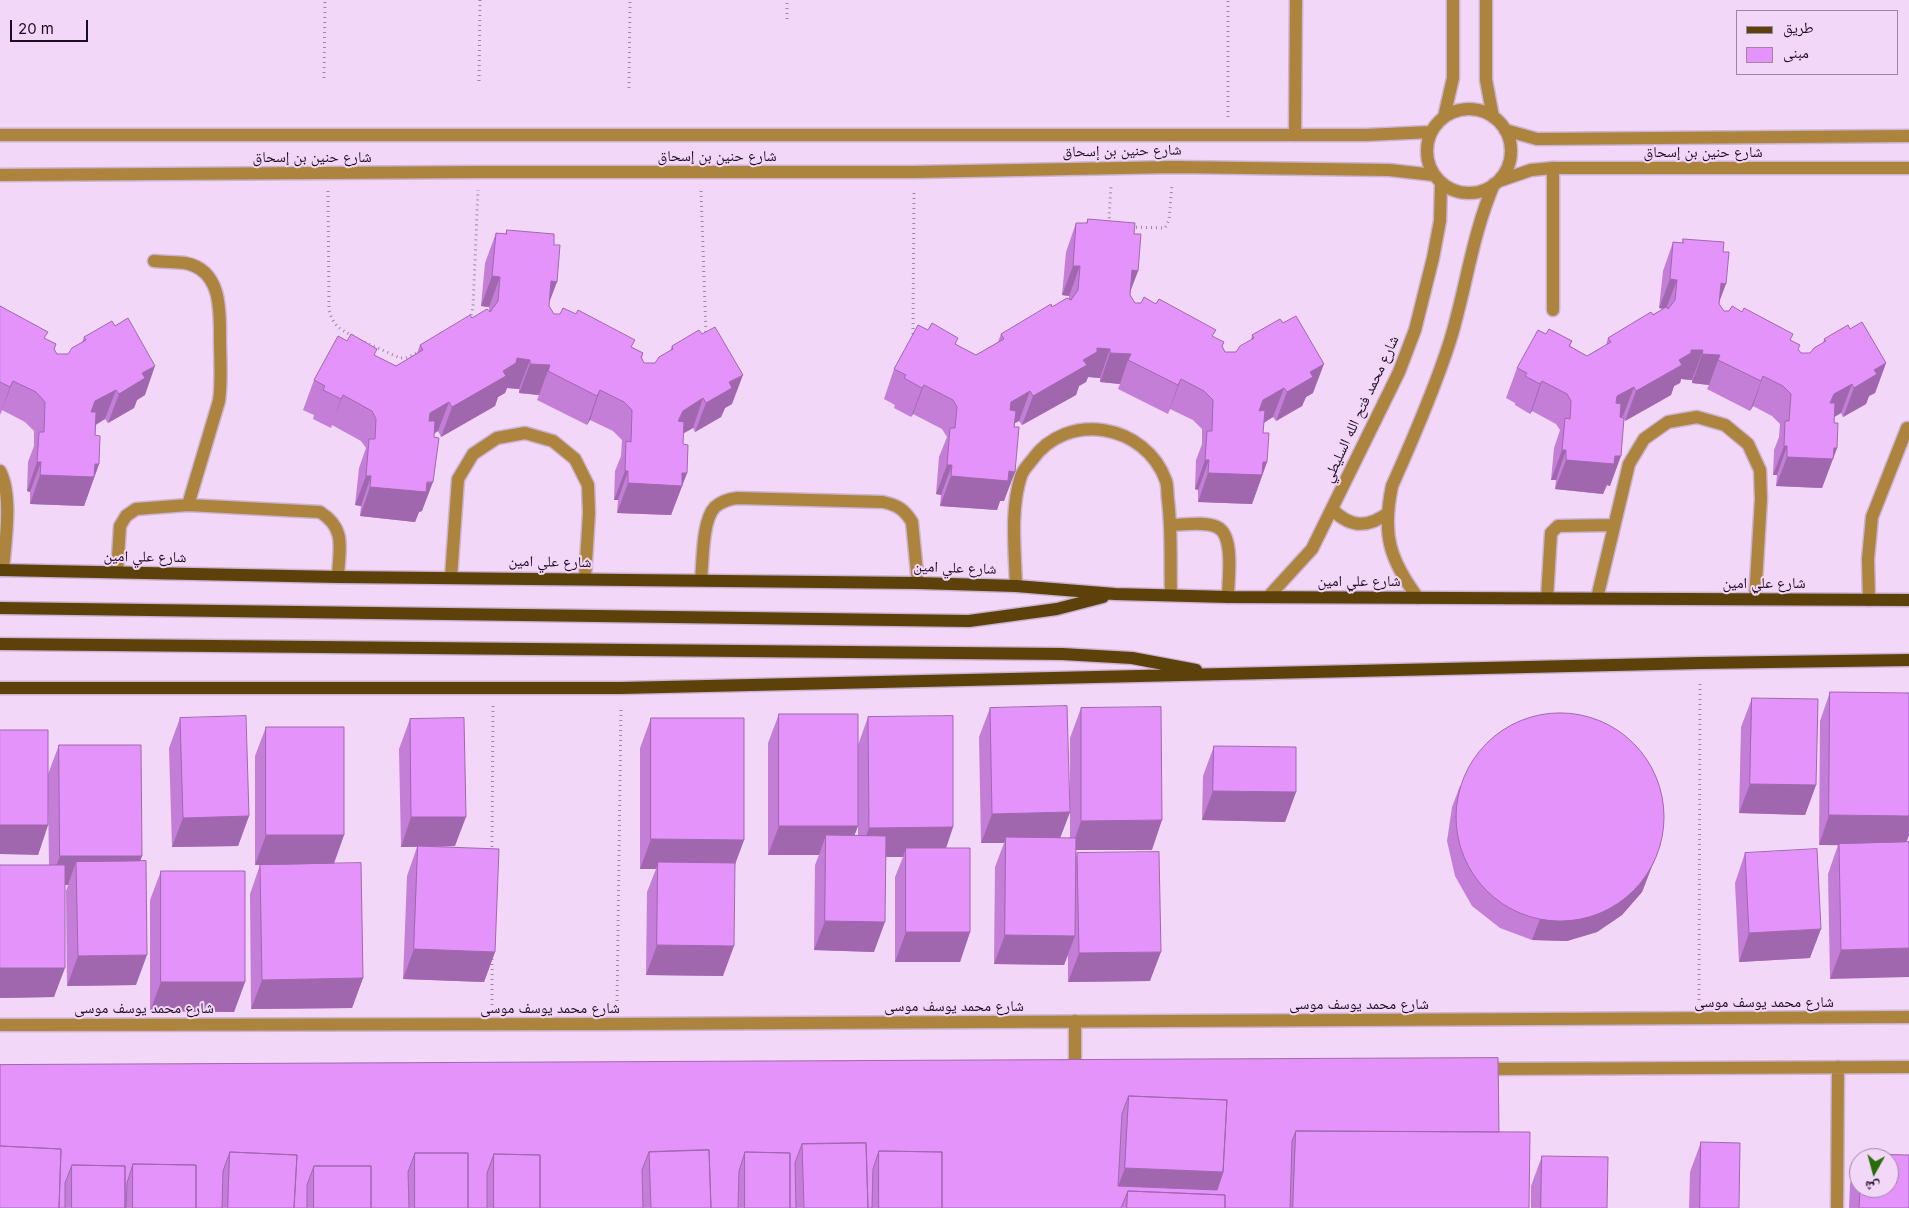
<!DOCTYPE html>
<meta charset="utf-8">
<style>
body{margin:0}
#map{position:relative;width:1909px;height:1208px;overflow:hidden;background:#f2d7f9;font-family:Inter,"Noto Naskh Arabic",sans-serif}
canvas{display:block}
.legend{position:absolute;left:1736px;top:10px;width:162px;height:65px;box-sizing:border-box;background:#f2d7f9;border:1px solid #9d86a3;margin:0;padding:6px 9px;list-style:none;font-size:15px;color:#1d0d22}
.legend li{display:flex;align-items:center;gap:10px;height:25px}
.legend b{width:25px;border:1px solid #9d86a3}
.north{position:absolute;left:1849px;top:1148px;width:50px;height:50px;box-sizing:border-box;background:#f2d7f9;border:1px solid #9d86a3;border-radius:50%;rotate:187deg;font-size:14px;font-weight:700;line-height:20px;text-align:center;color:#1d0d22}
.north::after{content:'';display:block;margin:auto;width:18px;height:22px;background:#296d07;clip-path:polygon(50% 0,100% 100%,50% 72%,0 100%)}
.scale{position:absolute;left:10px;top:20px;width:78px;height:22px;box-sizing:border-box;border:2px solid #1d0d22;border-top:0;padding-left:6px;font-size:15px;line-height:18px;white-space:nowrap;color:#1d0d22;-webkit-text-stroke:4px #f2d7f9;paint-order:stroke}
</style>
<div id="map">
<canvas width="1909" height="1208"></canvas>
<ul class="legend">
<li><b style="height:6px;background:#5d410b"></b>طريق</li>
<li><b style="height:14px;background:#e493fa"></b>مبنى</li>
</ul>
<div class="north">ش</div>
<div class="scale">20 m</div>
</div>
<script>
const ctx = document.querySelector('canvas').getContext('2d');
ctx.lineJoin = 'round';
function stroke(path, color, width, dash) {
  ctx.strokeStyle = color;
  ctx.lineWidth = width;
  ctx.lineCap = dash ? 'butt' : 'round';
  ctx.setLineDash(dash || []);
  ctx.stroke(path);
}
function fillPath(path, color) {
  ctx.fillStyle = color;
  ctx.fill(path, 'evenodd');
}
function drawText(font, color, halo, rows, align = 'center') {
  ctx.font = font + ' Inter,"Noto Naskh Arabic",sans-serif';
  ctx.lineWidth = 4;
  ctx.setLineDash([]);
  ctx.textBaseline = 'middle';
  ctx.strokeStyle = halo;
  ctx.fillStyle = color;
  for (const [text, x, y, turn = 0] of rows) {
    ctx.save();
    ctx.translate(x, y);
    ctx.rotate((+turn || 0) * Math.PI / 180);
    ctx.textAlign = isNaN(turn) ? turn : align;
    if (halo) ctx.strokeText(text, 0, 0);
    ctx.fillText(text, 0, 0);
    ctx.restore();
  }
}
const lane = new Path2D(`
 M1295,135L1296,0
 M1553,168V310
 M154,261C164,262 175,262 185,263C222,270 220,311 220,339C220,360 222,381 219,401L188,505
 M0,471C13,496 5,543 3,570
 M1170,525C1184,525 1204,521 1217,527C1235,535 1228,580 1228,597
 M117,572L120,526L126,516L136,509L188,505L320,512C347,529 339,549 338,577
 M451,577L458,479L473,454L497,438L525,433L553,441L575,459L588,485L589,513L585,578
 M701,580C703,561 702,520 715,507C722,501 729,499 737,498L883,502C897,505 904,509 912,522L918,583
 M1016,586C1015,550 1010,510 1021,476C1023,470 1028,465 1032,460C1067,410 1146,424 1166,481C1168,487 1167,494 1168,500C1172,532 1170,564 1171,595
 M1547,598L1551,533L1558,526L1614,525
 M1597,598L1629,464L1644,439L1668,422L1697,417L1725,425L1748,444L1760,470L1761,499L1755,599
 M1869,600L1868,559L1872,517L1907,428`);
const street = new Path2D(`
 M1486,0V80L1493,117
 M1427 151a42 42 0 1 1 84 0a42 42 0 1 1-84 0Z
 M1444,117L1453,78V0
 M1505,130L1537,139L1909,136
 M0,135H1366L1431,132
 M0,175L479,172H914L1174,167L1389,170L1434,175
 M1499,181L1531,170L1553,168H1909
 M1332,509C1350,528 1368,528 1388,513
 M1268,597L1312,549L1399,372L1415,330L1433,258L1440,221L1441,183
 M1418,598C1389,559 1382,534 1392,486C1413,439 1434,391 1450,341C1466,289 1472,235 1494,184
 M1075,1021V1076
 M0,1025L617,1024L1909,1017
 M1482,1069L1909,1067
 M1837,1208L1838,1067`);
const primary = new Path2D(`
 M0,570L338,577L918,583L1016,586L1115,594L1228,597L1909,600
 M0,608L969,621L1057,609L1103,597
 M0,644L1062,654L1132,658L1196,670
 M0,688H621L1700,663L1909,660`);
stroke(lane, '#ccb3d2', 15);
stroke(street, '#ccb3d2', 15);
stroke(primary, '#ccb3d2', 15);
stroke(new Path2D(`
 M787,19V0
 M324,78L325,0
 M479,81L480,0
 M629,88L630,0
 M1228,117V0
 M328,191L329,310C333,325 339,329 353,336
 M701,191L706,335
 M1111,223L1109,217L1111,187
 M1131,227L1165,228L1169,220L1172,185
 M470,320L473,307L478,190
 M913,334L914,190
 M360,340L400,358H406L421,351
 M492,852L493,706
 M1699,1000L1700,682
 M492,1005V959
 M617,1006L621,707`), '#9e87a4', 3, [1, 4]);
stroke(lane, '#ad843e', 12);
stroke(street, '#ad843e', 12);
stroke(primary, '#5d410b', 12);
fillPath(new Path2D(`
 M1088,219L1134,234L1138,271L1130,292V295L1135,303L1213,337L1224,342L1222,347L1225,352H1236L1251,340L1252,335L1313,393L1306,397L1302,406L1276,421L1273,417L1264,423L1263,433L1267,462L1252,504L1198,502V490L1195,489L1196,460L1202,444V429L1193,420L1170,409L1168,414L1118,389L1120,384L1100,382V378L1088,377L1086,382L1079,386L1076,395L1022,425L1019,421L1015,423L1004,501H1000L997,510L940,506L941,495L936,494L939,457L947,437L942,429L913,414L911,417L894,408L895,405L884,399L894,369L928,330L976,355L998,342L1001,334L1069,300V296L1062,295L1066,252L1076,223H1086Z
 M507,230L549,303V306L554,314L632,347L643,353L642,358L644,363H655L670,351L672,346L732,404L725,408L721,417L695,432L693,428L683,433V444L687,473L671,515L617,513L618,500H614L615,471L621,456L622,440L613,431L590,420L587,425L537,400L539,395L519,393V389L507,388L505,393L498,397L495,406L441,437L438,431L434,434L422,511L419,512L415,522L360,516L361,506L355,505L359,468L366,448L361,441L332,425L331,428L313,419L314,415L303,410L314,380L347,341L396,366L417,353L420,345L472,318L489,311V307L481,306L485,263L496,233L505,234Z
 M1683,239L1720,301L1719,304L1724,311L1791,340L1801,353H1810L1823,343L1824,339L1850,329L1886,363L1875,393L1869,396L1866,404L1843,417L1841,413L1834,417V423L1837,448L1822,488L1776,486L1777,475H1773L1774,450L1779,437L1780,424L1772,416L1753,406L1750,411L1707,389L1709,385L1692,383V380L1681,379L1680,383L1674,386L1671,395L1625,421L1624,419L1610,486L1607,485L1603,494L1555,489L1556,480H1551L1554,448L1560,430L1556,424L1532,411L1530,414L1515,405V403L1506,398L1517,368L1546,334L1572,341L1570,346L1587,356L1606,345L1608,338L1663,309L1659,308L1663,271L1673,242L1682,243Z
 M0,306L45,339L56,344L54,349L57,354H68L82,342L84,337L145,395L137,400L134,408L108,423L105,419L96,425L95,435L99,464L84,506L30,504V492L27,491L28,462L34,446V431L25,422L2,410L0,415Z
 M1830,692L1909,835L1830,979L1828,874L1838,845H1819L1820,721Z
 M1752,698L1816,785L1805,815L1739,813L1741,727Z
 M990,708L1070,812L1060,838H1070V738L1081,708L1152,850H1076V857L1077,853L1150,981L1068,982V955L1064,965L994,964L995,867L1004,843H981L979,737Z
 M779,714L858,745L868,717L953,827L946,848L970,932L960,962H895V877L903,857H886L874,952L814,950L815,865L819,855H768V743ZM858,820V836H854L858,826Z
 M180,718L249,816L238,846L172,847L169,748Z
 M651,718L744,840L735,865L723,976L646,975L647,892L656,869H640V748Z
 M410,719L455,846L432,847L495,952L484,982L403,979L407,876L417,847H401L399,749Z
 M266,727L344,835L334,864L363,978L352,1008L251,1009L250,894L260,865H255V756Z
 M59,745L142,856L140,861L136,985L67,986L66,891L68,885H65L54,997L0,998V865H49L48,795V825L38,855L48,774Z
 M1214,746L1296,792L1285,822L1202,820L1203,776Z
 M1460,786L1661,843L1642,892L1622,915L1597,932L1567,941L1532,940L1500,928L1472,906L1455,876L1447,841L1452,807Z
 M1745,853L1810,958L1739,962L1735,883Z
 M161,871L245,982L234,1012L150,1011V900Z
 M1498,1058L1499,1132L1529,1208H0V1065Z
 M1701,1142L1739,1208H1689L1690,1172Z
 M1860,1154L1909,1155V1208H1849L1850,1184ZM1859,1158H1889V1188H1859Z
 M1542,1156L1607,1208H1531V1186Z`), '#c47ed7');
fillPath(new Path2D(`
 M1073,266H1080L1069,296L1062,295Z
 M1132,270L1138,271L1127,300Z
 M492,276L500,277L489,307L481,306Z
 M1670,279L1677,280L1666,309L1659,308Z
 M551,281L557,282L546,311Z
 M1721,283L1726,284L1715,313Z
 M1097,348L1110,349L1100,378L1088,377L1086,382L1079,386L1076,395L1022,425L1033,396L1083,360Z
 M1691,350H1703L1692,380L1681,379L1680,383L1674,386L1671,395L1625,421L1636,391L1679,360Z
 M1110,353L1131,354L1128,360L1120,384L1100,382Z
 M1702,354L1720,355L1709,385L1692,383Z
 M517,358L530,360L519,389L507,388L505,393L498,397L495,406L441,437L452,407L503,371Z
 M1886,363L1875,393L1869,396L1866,404L1843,417L1854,388L1874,370Z
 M530,364L550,365L539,395L519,393Z
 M1324,364L1313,393L1306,397L1302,406L1276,421L1287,392L1310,372Z
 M155,366L145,395L137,400L134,408L108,423L119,394L142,373Z
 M743,375L732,404L725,408L721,417L695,432L706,403L729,382Z
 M1763,376L1753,406L1750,411L1761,381Z
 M1181,379L1170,409L1168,414L1178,385Z
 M13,381L2,410L0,415L10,387Z
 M1542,381L1532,411L1530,414L1540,384Z
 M1852,384L1841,413L1823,424L1819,433L1834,394Z
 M924,385L913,414L911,417L922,388Z
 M1634,387L1623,416L1607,426L1617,396Z
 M1284,388L1273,417L1253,429L1248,440L1263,400Z
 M116,390L105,419L84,431L80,442L95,401Z
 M600,390L590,420L587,425L597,396Z
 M1030,391L1019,421L1000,431L1011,402Z
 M343,395L332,425L331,428L341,399Z
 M703,398L693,428L672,440L667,451L683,411Z
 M449,402L438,431L420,442L430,413Z
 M1784,446H1787L1777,475H1773Z
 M1834,448H1837L1822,488L1776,486L1787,457Z
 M1562,450H1566L1556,480H1551Z
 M1615,456H1621L1610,486L1607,485L1603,494L1555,489L1566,460Z
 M1205,460H1209L1198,490L1195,489Z
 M37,462H41L30,492L27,491Z
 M1263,462H1267L1252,504L1198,502L1208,473Z
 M95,464H99L84,506L30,504L40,475Z
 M947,465H952L941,495L936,494Z
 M625,471H628L618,500H614Z
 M1009,471L1015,472L1004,501H1000L997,510L940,506L951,476Z
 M682,473H687L671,515L617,513L628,483Z
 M366,476H371L361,506L355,505Z
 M433,482L422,511L419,512L415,522L360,516L370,487Z
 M1750,784L1816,785L1805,815L1739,813Z
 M1213,791L1296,792L1285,822L1202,820Z
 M1070,812L1059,841L1006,837L1004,843H981L992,814Z
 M1829,815L1909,816V835L1905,846L1819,845Z
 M249,816L238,846L172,847L183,818Z
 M411,817H466L455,846L401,847Z
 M1162,820L1152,850H1071L1081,821Z
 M0,825H48L38,855L0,854Z
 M779,826H858L847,855L826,835L819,855H768Z
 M953,827L943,857L906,848L903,857H858L869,828Z
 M266,835H344L333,865H255Z
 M651,839L744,840L733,869L658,862L656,869H640Z
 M1661,843L1642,892L1622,915L1597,932L1567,941L1532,940L1540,919Z
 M60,856H142L131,885L76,862L68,885H49Z
 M825,921L885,922L874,952L814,950Z
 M1821,929L1810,958L1739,962L1749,933Z
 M906,932H970L960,962H895Z
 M1005,935L1075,936L1064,965L994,964Z
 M657,945L734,946L723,976L646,975Z
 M1909,948V977L1830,979L1841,950Z
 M414,949L495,952L484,982L403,979Z
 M1161,952L1150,981L1068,982L1079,953Z
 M147,955L136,985L67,986L78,956Z
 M0,968H65L54,997L0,998Z
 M363,978L352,1008L251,1009L262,980Z
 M161,982H245L234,1012L150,1011Z
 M1125,1168L1223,1172L1213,1201L1128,1191L1114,1197Z`), '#a067af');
const building = new Path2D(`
 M1088,219L1135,223L1134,234H1141L1138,271L1132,270L1130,295L1135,303H1141L1144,297L1156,304L1159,299L1216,330L1212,336L1224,342L1222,346L1225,352H1236L1240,346L1254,338L1252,335L1280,319L1283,323L1296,316L1324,364L1310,372L1313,377L1287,392L1284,388L1263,400L1259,411L1265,410L1263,433H1269L1267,462H1263L1262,475L1208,473L1209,460H1205L1207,431H1212L1213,400L1204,391L1181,379L1178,385L1128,360L1131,354L1110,353V349L1097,348V352L1083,360L1087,365L1033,396L1030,391L1011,402L1010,410L1016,411L1014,427H1019L1015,472L1009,471L1008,481L951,476L952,465H947L950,428H955L957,407L953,400L924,385L922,388L904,378L906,375L894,369L918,325L928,330L932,323L958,338L955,344L976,355L1004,339L1001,334L1051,304L1052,307L1067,298L1071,300L1078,290L1080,266H1073L1076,223H1087Z
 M507,230L554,234V245H560L557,282L551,281L549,306L554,314H560L563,308L576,314L578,310L635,340L631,347L643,353L641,357L644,363H655L659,357L673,349L672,346L699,330L702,334L715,327L743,375L729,382L732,388L706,403L703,398L683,411L678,421L684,422L683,444L688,445L687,473H682V486L628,483V471H625L626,441L631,442L632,410L624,402L600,390L597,396L548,371L550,365L530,364V360L517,358L516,363L503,371L506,376L452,407L449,402L430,413L429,421H435L434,437L439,438L433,482H427L426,492L370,487L371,476H366L369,439H375L376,419L372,411L343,395L341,399L323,390L325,386L314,380L338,336L347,341L351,334L377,349L374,355L396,366L423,350L420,345L470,315L472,318L487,309L490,312L498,301L500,277L492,276L496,233L506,234Z
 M1683,239L1724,242L1723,252H1729L1726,284L1721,283L1719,304L1724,311H1729L1732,306L1742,312L1744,308L1793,334L1790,340L1800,345L1798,349L1801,353H1810L1814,348L1826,341L1824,339L1848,325L1850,329L1862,322L1886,363L1874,370L1877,374L1854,388L1852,384L1834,394L1830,403H1835L1834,423H1838L1837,448H1834L1833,459L1787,457V446H1784L1785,421H1789L1791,394L1783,386L1763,376L1761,381L1718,360L1720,355L1702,354L1703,350H1691V353L1679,360L1682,365L1636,391L1634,387L1617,396L1616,403L1621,404L1620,417L1624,418L1621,456H1615L1614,464L1566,460V450H1562L1565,418L1570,419L1571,401L1567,394L1542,381L1540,384L1525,376L1527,373L1517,368L1538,330L1546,334L1549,329L1572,341L1569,346L1587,356L1611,342L1608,338L1651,312L1653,315L1666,307L1668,309L1675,300L1677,280L1670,279L1673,242L1683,243Z
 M0,306L48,332L44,338L56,344L54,349L57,354H68L72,348L86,340L84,337L112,321L115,326L128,318L155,366L142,373L145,378L119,394L116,390L95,401L91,412H96L95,435L100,436L99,464H95L94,477L40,475L41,462H37L39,432H44L45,402L36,392L13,381L10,387L0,382Z
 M1830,692L1909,693V816L1829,815Z
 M1752,698L1818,699L1816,785L1750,784Z
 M1067,706L1070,812L992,814L990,708Z
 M1161,707L1162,820L1081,821V708Z
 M1456 817a104 104 0 1 1 208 0a104 104 0 1 1-208 0Z
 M779,714H858V826H779Z
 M246,716L249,816L183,818L180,718Z
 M953,716V827L869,828L868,717Z
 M464,718L466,817H411L410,719Z
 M651,718H744V840L651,839Z
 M266,727H344V835H266Z
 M0,730H48V825H0Z
 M59,745H141L142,856H60Z
 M1214,746L1296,747V792L1213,791Z
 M826,835L886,836L885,922L825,921Z
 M1006,837L1076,838L1075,936L1005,935Z
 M1909,842V948L1841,950L1839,844Z
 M418,846L499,849L495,952L414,949Z
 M906,848H970V932H906Z
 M1817,849L1821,929L1749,933L1745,853Z
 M1159,852L1161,952L1079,953L1077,853Z
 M146,861L147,955L78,956L76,862Z
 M658,862L735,863L734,946L657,945Z
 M361,863L363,978L262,980L260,865Z
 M0,865H65V968H0Z
 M161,871H245V982H161Z
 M1498,1058L1499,1132L1296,1131L1292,1141L1290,1208H1225V1195L1128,1191L1121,1208H942V1152L879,1151L873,1169L872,1208H868L866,1143L802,1144L795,1163L796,1208H790V1153L745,1152L739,1171L738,1208H711L709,1150L649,1152L642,1170L643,1208H540V1155L494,1154L487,1173V1208H468V1153H415L408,1172L409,1208H371V1166H314L307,1185V1208H294L297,1155L230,1152L223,1171L222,1208H196V1165L133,1164L127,1183L126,1208H125V1166L72,1165L65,1183V1208H59L61,1149L0,1146V1065ZM1129,1096L1227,1100L1223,1172L1217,1190L1118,1186L1122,1114Z
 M1129,1096L1227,1100L1223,1172L1125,1168Z
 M1296,1131L1530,1132L1529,1208H1293Z
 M1701,1142L1740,1143L1739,1208H1700Z
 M866,1143L868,1208H804L802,1144Z
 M0,1146L61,1149L59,1208H0Z
 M709,1150L711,1208H651L649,1152Z
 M879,1151L942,1152V1208H879Z
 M230,1152L297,1155L294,1208H228Z
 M745,1152L790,1153V1208H745Z
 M415,1153H468V1208H415Z
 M494,1154L540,1155V1208H494Z
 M1860,1154L1909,1155V1208H1859L1860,1188H1889V1158H1860Z
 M1542,1156L1608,1157L1607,1208H1541Z
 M133,1164L196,1165V1208H133Z
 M72,1165L125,1166V1208H72Z
 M314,1166H371V1208H314Z
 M1128,1191L1225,1195V1208H1127Z`);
fillPath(building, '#e493fa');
stroke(building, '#a067af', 1);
drawText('15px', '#1d0d22', '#f2d7f9', [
 ["شارع حنين بن إسحاق",1122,151,-1],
 ["شارع حنين بن إسحاق",1703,152],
 ["شارع حنين بن إسحاق",717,156],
 ["شارع حنين بن إسحاق",312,157],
 ["شارع محمد فتح الله السليطي",1361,409,-65],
 ["شارع علي امين",145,557,1],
 ["شارع علي امين",550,562,1],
 ["شارع علي امين",955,568,2],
 ["شارع علي امين",1359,581],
 ["شارع علي امين",1764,583],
 ["شارع محمد يوسف موسى",1764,1002],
 ["شارع محمد يوسف موسى",1359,1004],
 ["شارع محمد يوسف موسى",954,1006],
 ["شارع محمد يوسف موسى",144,1008],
 ["شارع محمد يوسف موسى",550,1008]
]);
</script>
